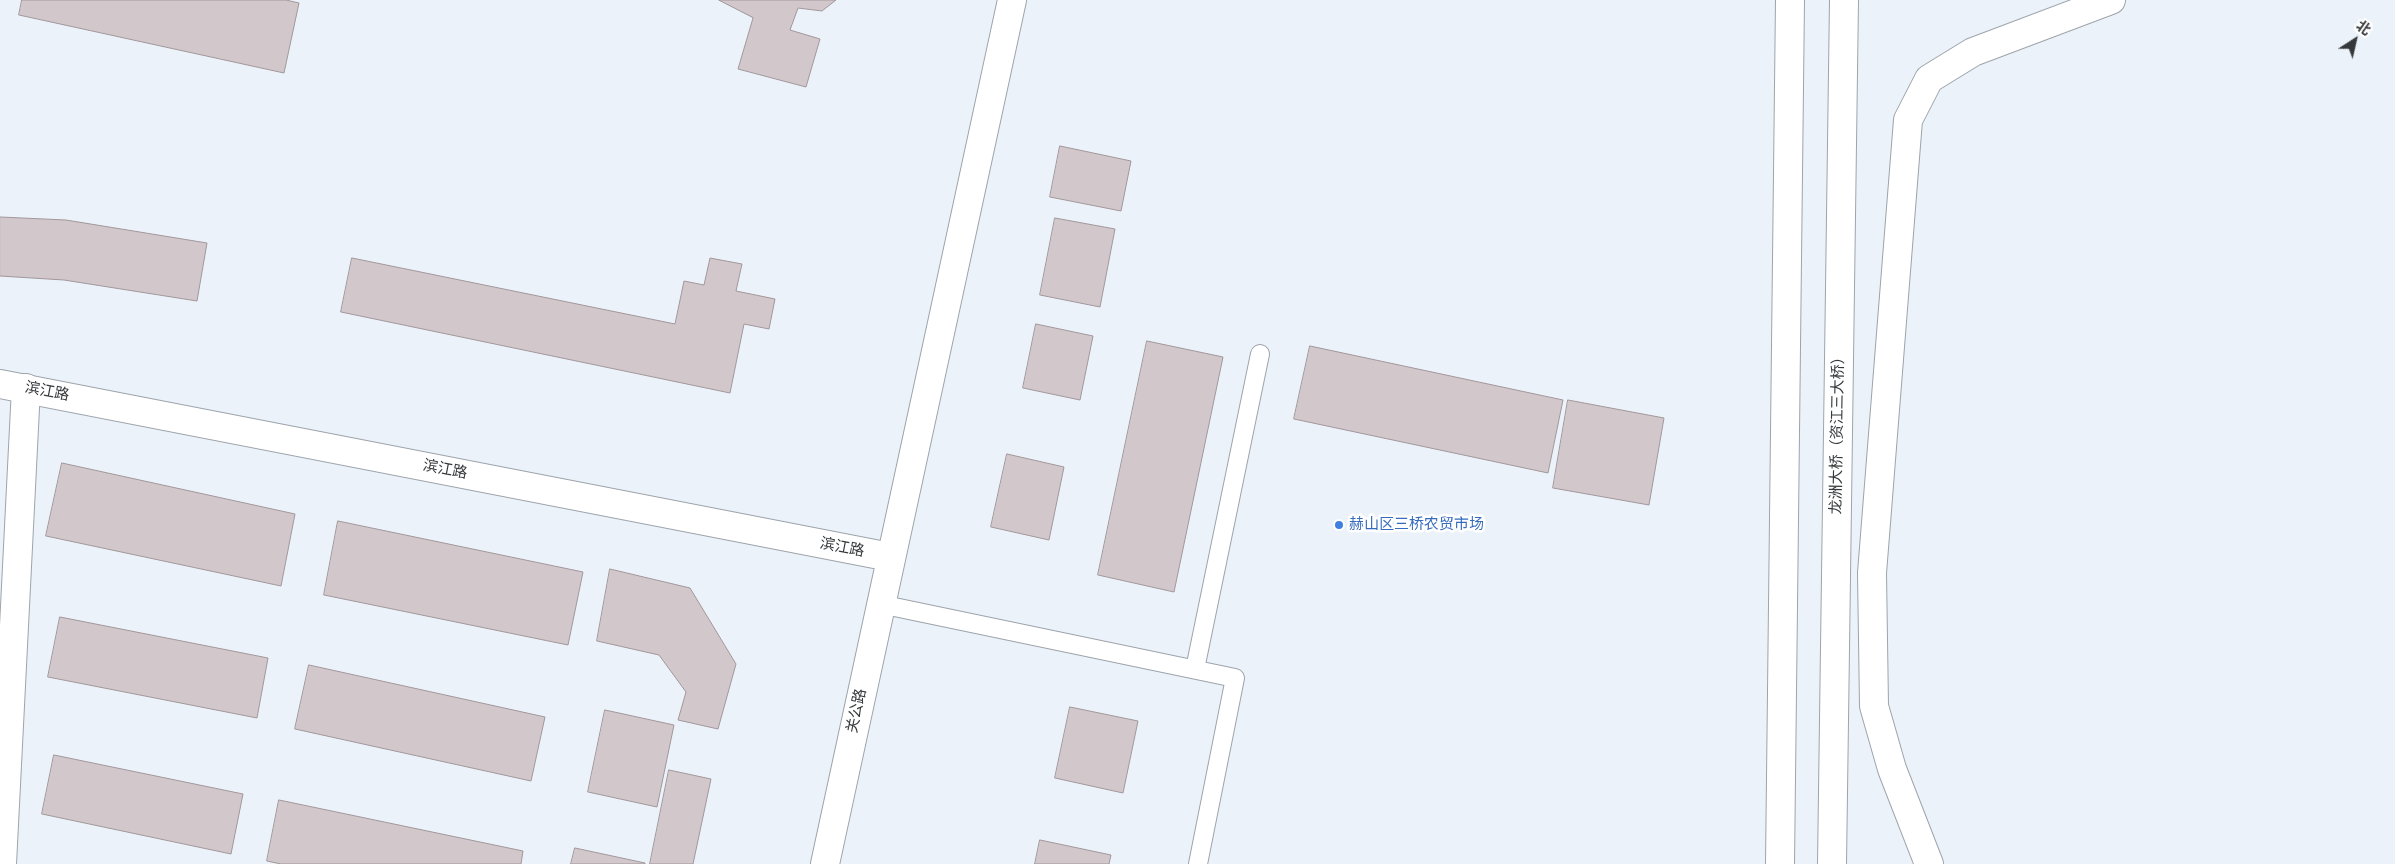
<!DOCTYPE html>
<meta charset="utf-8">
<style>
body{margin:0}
#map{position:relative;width:2395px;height:864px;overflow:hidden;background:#ecf2fa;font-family:"DM Sans","Noto Sans SC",sans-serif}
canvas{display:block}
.north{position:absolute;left:2330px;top:15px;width:50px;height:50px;-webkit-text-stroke:4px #fff;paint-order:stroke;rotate:35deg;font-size:14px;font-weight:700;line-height:20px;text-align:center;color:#36393b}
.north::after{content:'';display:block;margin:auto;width:18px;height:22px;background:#36393b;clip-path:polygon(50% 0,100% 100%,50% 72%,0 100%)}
</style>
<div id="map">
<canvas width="2395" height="864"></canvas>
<div class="north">北</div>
</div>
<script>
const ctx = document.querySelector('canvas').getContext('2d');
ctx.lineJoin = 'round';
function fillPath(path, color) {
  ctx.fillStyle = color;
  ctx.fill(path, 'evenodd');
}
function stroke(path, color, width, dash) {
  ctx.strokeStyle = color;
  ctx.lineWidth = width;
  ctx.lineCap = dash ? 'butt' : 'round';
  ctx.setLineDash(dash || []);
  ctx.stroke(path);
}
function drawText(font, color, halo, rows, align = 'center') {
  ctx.font = font + ' "DM Sans","Noto Sans SC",sans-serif';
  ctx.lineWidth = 5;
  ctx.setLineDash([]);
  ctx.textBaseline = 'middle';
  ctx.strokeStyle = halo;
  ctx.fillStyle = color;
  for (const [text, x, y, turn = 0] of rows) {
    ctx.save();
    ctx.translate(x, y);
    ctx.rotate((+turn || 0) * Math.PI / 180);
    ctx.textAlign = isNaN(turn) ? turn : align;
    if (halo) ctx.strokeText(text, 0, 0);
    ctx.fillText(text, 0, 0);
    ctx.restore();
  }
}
const building = new Path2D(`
 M22,0H286L299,3L284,73L19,15Z
 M719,0H836L822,11L798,8L790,30L820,39L806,87L738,69L753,18Z
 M1060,146L1131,161L1121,211L1050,197Z
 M0,217L66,220L207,243L197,301L64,280L0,276Z
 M1055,218L1115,229L1100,307L1040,295Z
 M352,258L675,324L684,281L704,285L710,258L742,264L736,291L775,299L769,329L744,324L730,393L341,312Z
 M1036,324L1093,336L1080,400L1023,388Z
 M1147,341L1223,357L1174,592L1098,575Z
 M1310,346L1563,400L1548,473L1294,419Z
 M1568,400L1664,418L1649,505L1553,488Z
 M1007,454L1064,467L1049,540L991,527Z
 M62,463L295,514L281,586L46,536Z
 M338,521L583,572L568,645L324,595Z
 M610,569L690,588L736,664L718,729L678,720L686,692L659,655L597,641Z
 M60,617L268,658L257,718L48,677Z
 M309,665L545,717L531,781L295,729Z
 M1070,707L1138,721L1123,793L1055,778Z
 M605,710L674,725L657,807L588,792Z
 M54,755L243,794L231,854L42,814Z
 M669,770L711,779L693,864H650Z
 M279,800L523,851L521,864H281L267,861Z
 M1040,840L1111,855L1109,864H1035Z
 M575,848L645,863V864H571Z`);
fillPath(building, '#d2c8cb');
stroke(building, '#a1979b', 1);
const lane = new Path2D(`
 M880,604L1235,678L1198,864
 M1195,669L1260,354`);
const street = new Path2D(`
 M2,864L26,388`);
const secondary = new Path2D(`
 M0,384L890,557
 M825,864L1012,0
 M1929,864L1892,769L1874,706L1872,573L1908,120L1929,79L1973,52L2111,0`);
const primary = new Path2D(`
 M1780,864L1790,0
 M1832,864L1844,0`);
stroke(lane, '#9ea4ab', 20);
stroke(street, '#9ea4ab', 30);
stroke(secondary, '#9ea4ab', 30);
stroke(primary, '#9ea4ab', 30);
stroke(lane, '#fff', 18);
stroke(street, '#fff', 28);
stroke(secondary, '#fff', 28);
stroke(primary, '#fff', 28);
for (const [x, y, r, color] of [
 [1339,525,5,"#3f7fe0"]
]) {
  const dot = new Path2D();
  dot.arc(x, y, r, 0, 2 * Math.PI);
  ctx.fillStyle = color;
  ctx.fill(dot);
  stroke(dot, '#fff', 2);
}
drawText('15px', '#36393b', '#fff', [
 ["滨江路",47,392,11],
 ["龙洲大桥（资江三大桥）",1838,432,-89],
 ["滨江路",445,470,11],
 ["滨江路",842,548,11],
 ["关公路",857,711,-78]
]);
drawText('15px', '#366cbe', '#fff', [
 ["赫山区三桥农贸市场",1349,525]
], 'left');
</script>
